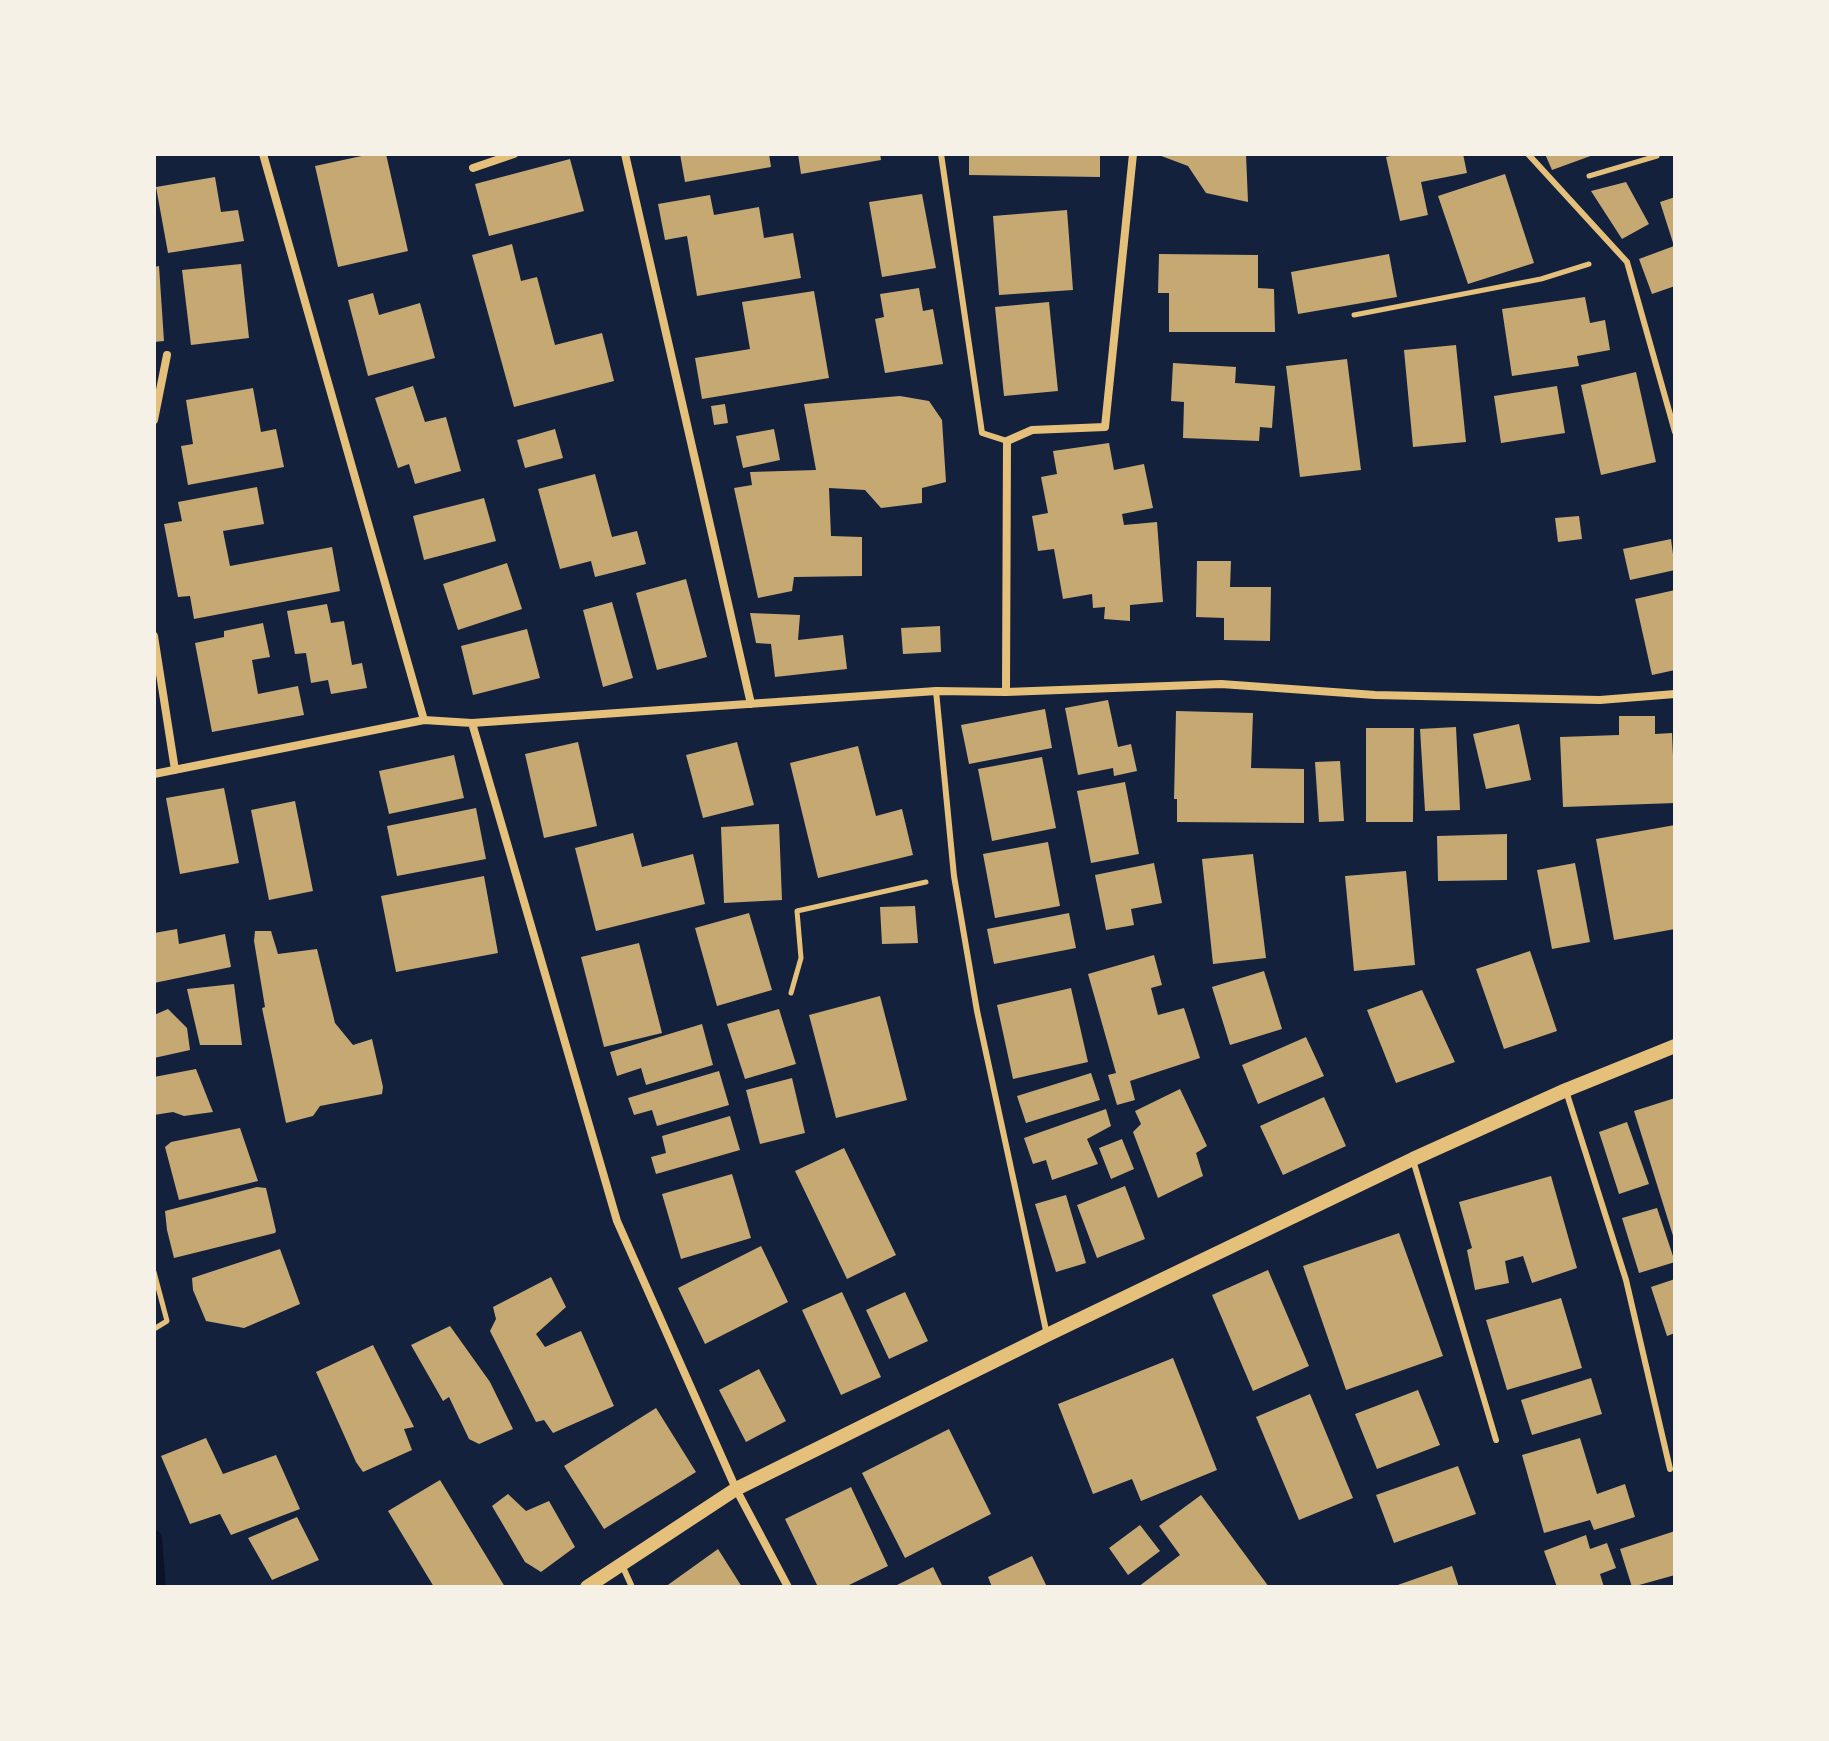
<!DOCTYPE html>
<style>
body{margin:0}
#map{position:relative;width:1829px;height:1741px;overflow:hidden;background:#14213d;font-family:"Public Sans",sans-serif}
canvas{display:block}
.frame{position:absolute;inset:0;border:156px solid #f6f1e7;pointer-events:none}
</style>
<div id="map">
<canvas width="1829" height="1741"></canvas>
<div class="frame"></div>
</div>
<script>
const ctx = document.querySelector('canvas').getContext('2d');
ctx.lineJoin = 'round';
function stroke(path, color, width, dash) {
  ctx.strokeStyle = color;
  ctx.lineWidth = width;
  ctx.lineCap = dash ? 'butt' : 'round';
  ctx.setLineDash(dash || []);
  ctx.stroke(path);
}
function fillPath(path, color) {
  ctx.fillStyle = color;
  ctx.fill(path, 'evenodd');
}
stroke(new Path2D(`
 M154,1538L158,1587`), '#0b132b', 16);
fillPath(new Path2D(`
 M371,154H386L408,251L338,267L315,166Z
 M680,154H769L771,167L685,182Z
 M798,154H880L881,160L801,174Z
 M969,154H1100V177L969,175Z
 M1156,154H1246L1248,202L1206,193L1188,166Z
 M1399,154H1463L1467,173L1421,182L1428,215L1400,221L1386,157Z
 M1545,154H1596L1552,170Z
 M570,159L584,211L489,236L475,184Z
 M1505,174L1534,263L1468,284L1438,196Z
 M215,177L221,212L238,210L244,241L168,253L156,187Z
 M1626,182L1649,224L1622,239L1591,191Z
 M922,194L936,268L882,277L869,202Z
 M710,195L714,215L759,207L764,238L793,233L801,278L697,296L687,236L665,240L658,204Z
 M1675,197V286L1652,294L1639,259L1674,246L1660,202Z
 M1067,210L1073,290L999,295L993,216Z
 M512,244L521,281L537,277L555,345L602,333L614,381L514,407L472,255Z
 M1159,254L1258,255V288L1274,289L1275,332H1169V293H1158Z
 M1389,254L1397,297L1298,314L1291,272Z
 M241,264L249,338L191,345L182,270Z
 M159,266L164,341L154,342V267Z
 M919,288L923,311L933,309L943,364L885,373L875,319L884,317L880,294Z
 M814,291L829,378L702,399L695,358L750,349L742,302Z
 M373,293L379,315L420,303L435,358L368,376L348,300Z
 M1585,297L1590,323L1605,320L1610,350L1577,356L1579,366L1512,376L1502,309Z
 M1049,302L1058,391L1004,396L995,307Z
 M1456,345L1466,442L1413,447L1404,350Z
 M1347,359L1361,470L1300,477L1286,366Z
 M1173,363L1236,367L1235,383L1275,386L1272,428L1260,427L1259,441L1183,438L1184,402L1171,401Z
 M1636,372L1656,462L1601,475L1581,385Z
 M413,386L425,422L446,417L461,471L415,484L409,464L398,468L375,398Z
 M1557,386L1565,433L1501,443L1494,396Z
 M253,388L261,432L276,429L284,467L188,485L181,446L193,444L186,400Z
 M900,396L929,401L942,420L946,482L922,488V503L881,508L865,490L829,488L831,536L862,537V576L794,577L792,591L758,598L734,488L752,485L750,472L816,470L804,404Z
 M725,404L728,423L714,425L711,406Z
 M555,429L563,458L525,468L517,440Z
 M774,429L780,460L743,468L736,436Z
 M1109,443L1114,470L1144,464L1153,508L1122,514L1124,525L1157,522L1163,602L1130,605V621L1104,619L1105,607L1093,608L1092,594L1063,599L1054,549L1038,551L1032,516L1048,513L1041,477L1057,474L1053,451Z
 M595,474L612,537L637,531L646,564L595,577L591,561L560,569L538,489Z
 M257,487L264,524L223,531L230,566L332,547L340,591L194,619L190,596L178,597L164,524L182,521L178,502Z
 M484,498L496,541L424,560L413,516Z
 M1579,516L1582,539L1558,542L1555,518Z
 M1671,539L1675,570L1630,580L1623,549Z
 M1197,561H1231L1230,587H1271L1270,641L1224,640V618L1196,617Z
 M507,563L522,609L458,630L443,584Z
 M686,579L707,657L657,670L636,593Z
 M1675,590V670L1652,675L1635,599Z
 M612,602L633,678L603,687L583,610Z
 M327,604L331,623L344,621L352,665L362,663L367,688L331,694L328,680L311,683L306,653L295,654L287,611Z
 M750,613L800,615L798,640L843,635L847,669L775,677L771,644L756,643Z
 M263,623L270,657L252,660L258,694L298,686L304,715L212,732L195,643L224,637V631Z
 M940,626L941,652L903,654L901,628Z
 M527,629L540,678L473,695L461,646Z
 M1108,700L1118,747L1131,744L1137,771L1114,776L1113,768L1078,775L1065,708Z
 M1045,709L1052,748L969,764L961,725Z
 M1176,711L1253,713L1251,768L1304,769V823L1177,822V799H1174Z
 M1619,716H1655V734L1672,733L1675,803L1563,807L1560,737L1619,735Z
 M1519,724L1531,780L1486,789L1473,734Z
 M1456,727L1460,810L1425,811L1420,729Z
 M1366,728H1414L1413,822H1366Z
 M578,742L597,826L544,838L525,754Z
 M737,742L754,805L703,818L686,755Z
 M858,746L876,816L902,809L913,855L818,878L790,763Z
 M454,755L464,798L389,814L379,771Z
 M1042,757L1056,828L992,841L978,769Z
 M1340,761L1344,821L1319,822L1315,762Z
 M1125,782L1139,854L1091,863L1077,791Z
 M224,788L239,863L180,874L166,798Z
 M295,801L313,891L269,900L251,810Z
 M476,808L486,859L397,876L387,826Z
 M779,824L782,900L724,903L721,827Z
 M1675,825V929L1614,940L1596,839Z
 M633,833L642,867L693,854L705,904L596,931L575,848Z
 M1507,834V880L1438,881L1437,836Z
 M1048,842L1060,906L995,918L983,854Z
 M1253,854L1266,958L1213,964L1202,859Z
 M1154,863L1162,903L1131,909L1134,925L1106,930L1095,875Z
 M1575,863L1590,942L1552,949L1537,870Z
 M1406,871L1415,965L1354,971L1345,876Z
 M484,876L498,953L396,972L381,896Z
 M915,906L918,943L882,944L880,907Z
 M749,913L772,990L717,1006L695,928Z
 M1069,913L1076,948L994,964L987,929Z
 M177,929L179,944L225,934L231,967L154,983V933Z
 M255,931H271L278,954L317,949L335,1023L353,1045L372,1039L383,1087L382,1094L320,1106L313,1116L286,1123L262,1008L265,1007L254,941Z
 M639,943L662,1033L604,1047L581,957Z
 M1530,951L1557,1031L1504,1049L1476,969Z
 M1154,955L1162,985L1151,988L1158,1015L1184,1008L1200,1058L1130,1081L1135,1100L1117,1105L1108,1075L1116,1073L1088,974Z
 M1264,971L1282,1029L1230,1045L1212,987Z
 M234,984L242,1045H200L187,989Z
 M1071,988L1088,1062L1013,1079L997,1005Z
 M1422,990L1455,1062L1396,1083L1367,1010Z
 M880,996L907,1100L836,1118L809,1015Z
 M168,1009L187,1028L190,1050L154,1058V1015Z
 M779,1009L796,1064L745,1079L727,1024Z
 M702,1024L713,1065L646,1085L641,1068L617,1076L610,1052Z
 M1306,1037L1324,1076L1258,1104L1242,1065Z
 M196,1069L213,1112L184,1116L173,1112L154,1115V1077Z
 M719,1071L729,1105L657,1126L652,1110L634,1115L628,1098Z
 M1091,1073L1100,1100L1026,1123L1017,1096Z
 M792,1078L805,1133L760,1144L746,1090Z
 M1180,1089L1207,1146L1196,1153L1203,1176L1158,1198L1133,1132L1141,1124L1135,1111Z
 M1324,1097L1346,1146L1283,1175L1260,1126Z
 M1675,1098V1239H1674L1634,1111Z
 M1106,1109L1111,1126L1087,1139L1098,1164L1052,1180L1046,1160L1033,1164L1024,1138Z
 M730,1116L740,1150L656,1174L651,1157L666,1153L662,1136Z
 M1627,1122L1649,1184L1619,1194L1599,1132Z
 M240,1128L258,1181L179,1200L165,1147L171,1142Z
 M1122,1139L1134,1169L1111,1179L1099,1148Z
 M844,1148L896,1255L847,1279L795,1171Z
 M732,1174L751,1238L681,1259L662,1194Z
 M1551,1176L1577,1268L1532,1283L1523,1256L1505,1261L1509,1283L1475,1290L1467,1250L1472,1248L1459,1202Z
 M1125,1186L1145,1239L1097,1258L1077,1205Z
 M257,1187L266,1188L276,1231L275,1233L174,1258L167,1230L165,1211Z
 M1066,1195L1086,1263L1056,1272L1035,1204Z
 M1657,1208L1675,1262L1639,1273L1622,1218Z
 M1399,1233L1443,1356L1346,1390L1303,1266Z
 M761,1246L788,1302L705,1344L678,1288Z
 M280,1249L300,1304L244,1328L206,1321L193,1290L192,1278Z
 M1268,1270L1309,1366L1253,1391L1212,1295Z
 M551,1277L566,1307L536,1334L545,1347L581,1331L614,1406L553,1433L544,1420L536,1422L490,1331L496,1319L493,1307Z
 M1675,1279V1333L1667,1336L1651,1287Z
 M842,1292L881,1377L841,1395L802,1310Z
 M905,1292L928,1341L889,1359L866,1310Z
 M1561,1298L1582,1368L1507,1390L1486,1320Z
 M450,1326L490,1382L513,1429L479,1444L469,1439L449,1397L443,1401L411,1345Z
 M373,1345L414,1427L404,1429L412,1450L363,1472L356,1462L316,1372Z
 M1173,1358L1217,1470L1141,1501L1132,1479L1093,1494L1058,1404Z
 M759,1369L786,1421L746,1442L719,1390Z
 M1591,1378L1602,1414L1532,1435L1521,1400Z
 M1418,1390L1440,1445L1377,1469L1355,1414Z
 M1310,1394L1353,1498L1299,1520L1256,1417Z
 M656,1408L696,1472L604,1529L564,1466Z
 M949,1429L991,1514L905,1558L862,1473Z
 M206,1438L223,1474L276,1455L300,1509L231,1535L220,1514L190,1524L161,1456Z
 M1580,1438L1597,1494L1625,1484L1635,1517L1594,1530L1590,1520L1544,1533L1522,1455Z
 M1458,1466L1476,1514L1394,1543L1376,1495Z
 M440,1480L505,1587H434L388,1511Z
 M851,1487L888,1566L845,1587H818L785,1519Z
 M508,1494L526,1511L549,1501L575,1547L541,1572L525,1562L492,1506Z
 M1201,1495L1269,1587H1138L1180,1555L1159,1526Z
 M297,1517L319,1560L272,1580L248,1538Z
 M1140,1525L1160,1551L1128,1575L1109,1548Z
 M1675,1531V1575L1632,1587L1620,1549Z
 M1586,1535L1590,1549L1607,1543L1616,1568L1600,1574L1604,1587H1557L1544,1551Z
 M718,1549L742,1587H665Z
 M1032,1556L1047,1587H992L988,1577Z
 M1452,1566L1459,1587H1392Z
 M933,1567L943,1587H893Z`), '#c6a872');
stroke(new Path2D(`
 M1589,176L1657,156
 M1354,315L1541,279L1589,264
 M791,993L801,958L797,911L926,882
 M154,1272L167,1321L154,1329`), '#e5c07b', 5);
stroke(new Path2D(`
 M941,154L982,433L1007,441
 M1528,154L1627,262L1675,432
 M936,691L954,876L977,1011L1047,1335
 M1566,1091L1626,1280L1670,1469
 M1413,1160L1496,1440
 M622,1565L632,1587`), '#e5c07b', 6);
stroke(new Path2D(`
 M263,154L424,720
 M625,154L751,704
 M473,168L514,154
 M154,420L167,355
 M154,636L175,770
 M1006,692L1007,441L1032,430L1105,427L1133,154
 M472,723L617,1221L736,1489L788,1587
 M154,774L424,720L472,723L936,691L1006,692L1221,684L1375,695L1600,700L1675,694`), '#e5c07b', 8);
stroke(new Path2D(`
 M587,1587L736,1489L1047,1335L1413,1159L1566,1090L1675,1046`), '#e5c07b', 14);
</script>
